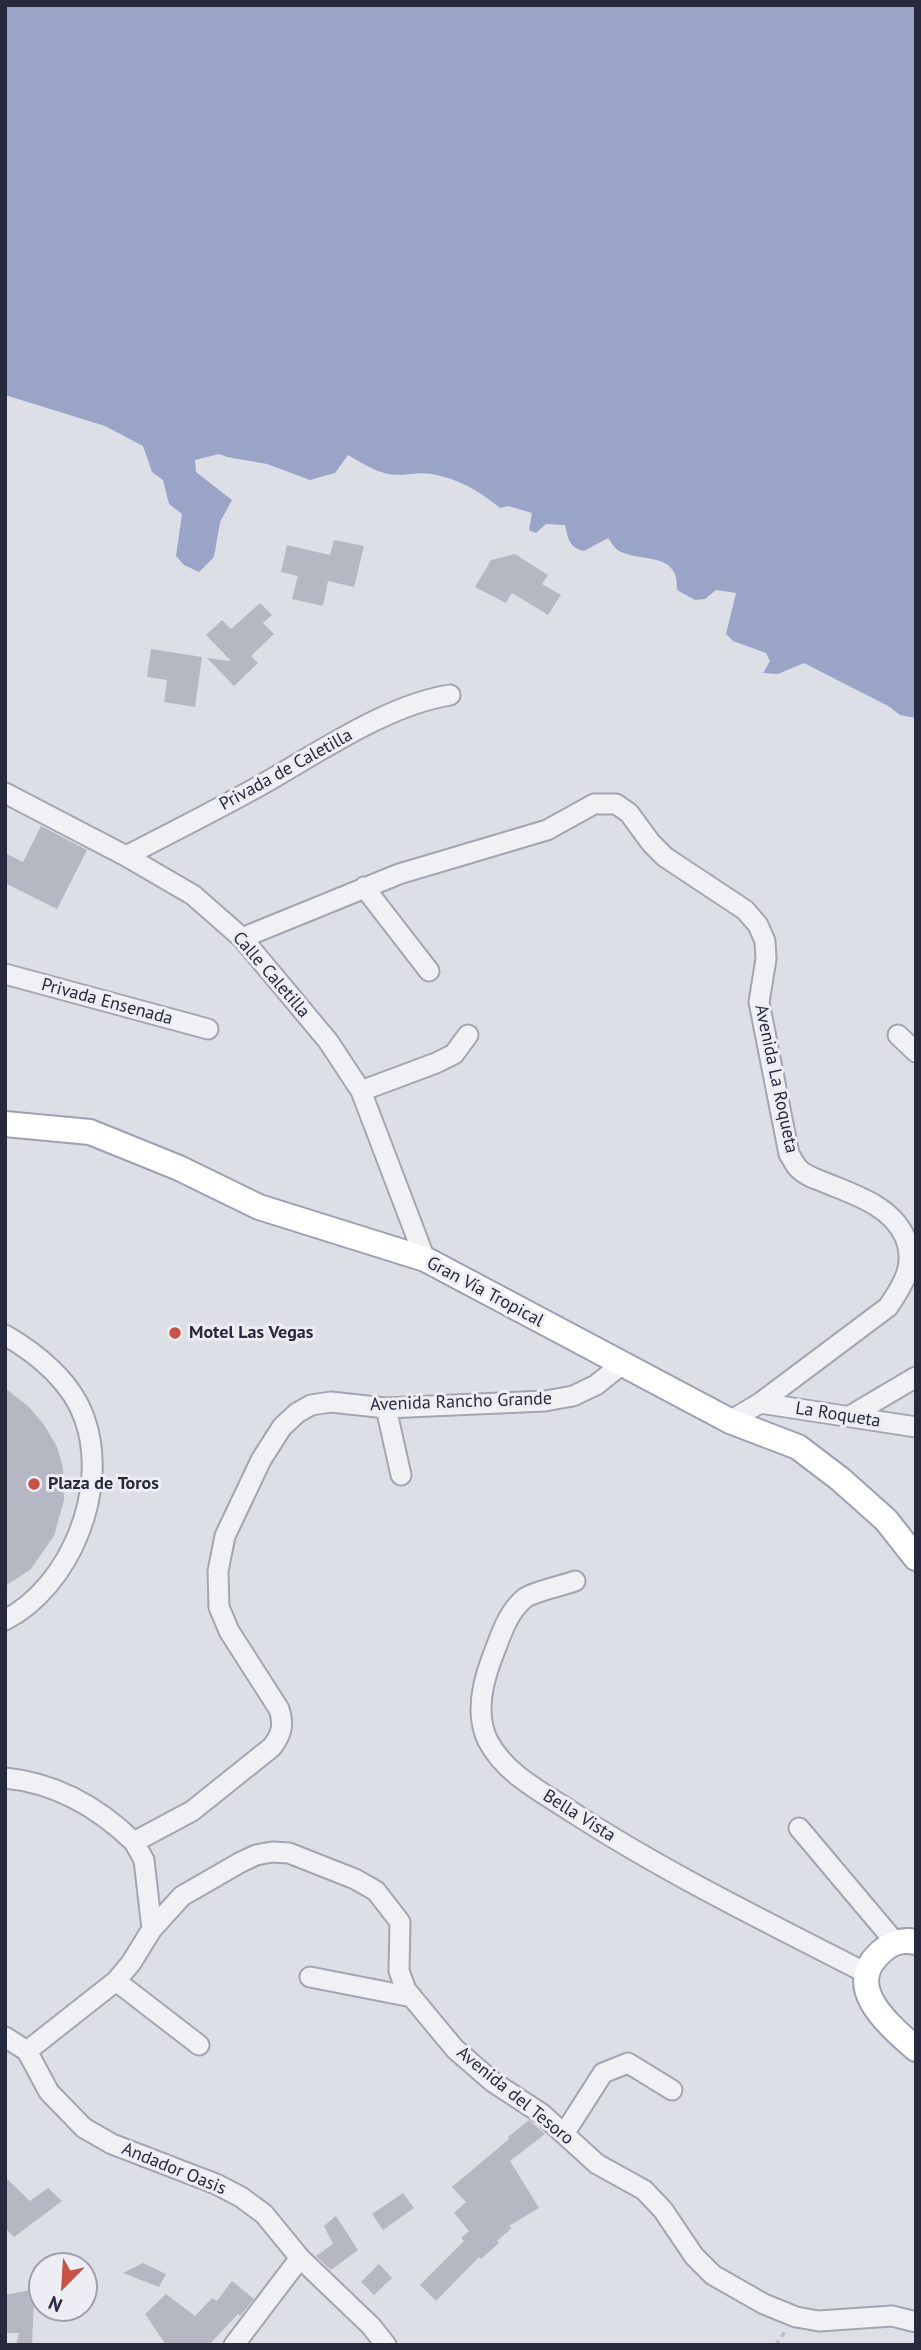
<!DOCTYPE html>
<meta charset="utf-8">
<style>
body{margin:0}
#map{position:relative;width:921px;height:2350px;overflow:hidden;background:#dddfe7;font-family:"PT Sans",sans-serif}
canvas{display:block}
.frame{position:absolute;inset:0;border:7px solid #272a3d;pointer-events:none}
.north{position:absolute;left:28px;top:2252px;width:70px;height:70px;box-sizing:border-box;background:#edeef4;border:2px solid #9ea0ab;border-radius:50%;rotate:204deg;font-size:19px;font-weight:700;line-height:28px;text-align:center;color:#272a3d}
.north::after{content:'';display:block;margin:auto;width:24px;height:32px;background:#c95245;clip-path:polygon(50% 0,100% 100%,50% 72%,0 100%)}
</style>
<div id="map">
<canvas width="921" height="2350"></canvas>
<div class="frame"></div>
<div class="north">N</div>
</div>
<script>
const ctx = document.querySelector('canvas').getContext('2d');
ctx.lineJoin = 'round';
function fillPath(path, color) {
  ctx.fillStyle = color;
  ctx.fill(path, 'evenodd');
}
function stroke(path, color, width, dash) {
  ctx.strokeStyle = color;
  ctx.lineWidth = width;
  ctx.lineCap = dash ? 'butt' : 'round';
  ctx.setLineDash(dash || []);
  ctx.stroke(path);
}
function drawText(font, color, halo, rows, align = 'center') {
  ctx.font = font + ' "PT Sans",sans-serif';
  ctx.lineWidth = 6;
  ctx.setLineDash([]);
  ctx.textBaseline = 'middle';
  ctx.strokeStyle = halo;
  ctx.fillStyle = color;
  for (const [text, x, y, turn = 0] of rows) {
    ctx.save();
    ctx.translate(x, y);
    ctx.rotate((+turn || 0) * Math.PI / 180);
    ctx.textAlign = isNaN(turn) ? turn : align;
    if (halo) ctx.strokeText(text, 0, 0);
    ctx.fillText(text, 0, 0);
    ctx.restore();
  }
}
fillPath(new Path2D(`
 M5,5H916V718L900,715L890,707L804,663L778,674L763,673L770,661L766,653L733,641L726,634L736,593L716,590L705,599L695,600L677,590C679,551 643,563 619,551C614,548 611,542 608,538L584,551C569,548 568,538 565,525L546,524L536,533L529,530L532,513L508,506L500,508C479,491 459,479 432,474C418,471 402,477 388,474C374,471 360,462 348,455L335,473L310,480L267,464L227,457L219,454L195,460L196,472L232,500L220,522L214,557L199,572L184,565L176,556L182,514L169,504L163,480L152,472L143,446L105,426L5,395Z`), '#99a4c6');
fillPath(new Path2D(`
 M334,540L364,546L354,587L328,581L323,606L292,599L298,576L281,572L287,545L330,555Z
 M515,554L548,575L542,584L561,595L548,615L512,593L506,603L475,587L491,560Z
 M260,603L272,615L263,623L274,634L251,656L258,663L234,686L207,658L231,661L206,635L222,620L231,629Z
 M151,649L202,657L195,707L164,702L167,680L147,677Z
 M41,826L87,850L57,909L5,883V853L23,862Z
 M5,1388L29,1407L45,1426L57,1447L63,1468L64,1500L54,1536L30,1570L5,1586Z
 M529,2120L545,2134L510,2161L539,2208L509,2226L512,2228L497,2241L499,2243L481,2259L479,2257L436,2301L420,2285L464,2241L461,2238L469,2231L454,2213L466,2202L452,2187L509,2139L508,2137Z
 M5,2177L30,2201L48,2188L62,2201L14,2237L5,2228Z
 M403,2193L414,2208L383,2230L372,2214Z
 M336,2216L358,2250L331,2270L316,2256L333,2244L324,2226Z
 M143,2263L166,2274L159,2287L123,2273Z
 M379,2264L392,2278L374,2295L361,2282Z
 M232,2281L254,2299L240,2316L238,2314L209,2345H166L145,2314L166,2294L195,2316L212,2298L217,2301Z
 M31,2290L34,2299L32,2345H16L19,2333H5V2295Z`), '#b5b7c3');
const minor = new Path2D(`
 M5,793L126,856L193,895L242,938L328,1041L361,1091L425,1259
 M126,856C169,834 212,812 254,789C312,757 385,705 450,695
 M364,887L429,971
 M242,938L399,874L547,830L594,804H616L629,813L651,843L665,857L745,910L758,925L765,941L766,959L759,1002L789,1154C792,1158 794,1164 798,1168C805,1176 817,1179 826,1183C855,1195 891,1206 905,1237C916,1264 904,1284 888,1307L760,1403L730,1421
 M5,974L208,1029
 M898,1035L916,1052
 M361,1091L436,1063L454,1054L468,1035
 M5,1335C38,1354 73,1383 85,1420C109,1489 71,1586 5,1620
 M760,1403L916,1427
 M386,1408L401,1475
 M850,1416L916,1377
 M575,1581C562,1586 535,1591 525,1598C507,1612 500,1638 492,1658C482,1684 475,1715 488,1741C506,1775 542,1792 572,1812C666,1873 767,1922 866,1973
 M5,1778C57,1783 98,1807 134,1842
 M799,1828L895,1942
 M152,1929L144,1860L134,1842L192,1811L272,1747C282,1734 284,1724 279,1709L229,1631L219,1607L218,1571L225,1536L261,1460L282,1427L297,1413L311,1405L331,1402L386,1408L545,1401L573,1396L596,1385L621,1365
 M310,1977L412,1997
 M116,1981L199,2045
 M5,2037L27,2051
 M27,2051L116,1981L131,1963L152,1929L182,1896L241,1862L256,1855L272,1852L289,1853L355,1879L376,1891L400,1922L399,1971L406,1990L455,2049L493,2082L542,2114L597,2164L644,2190L663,2210L694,2256L713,2275L764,2304L796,2317L819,2321L892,2316L916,2322
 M27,2051L49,2092L84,2128L112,2144L216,2184L241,2197L264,2214L300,2258L371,2326L386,2345
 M564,2134L603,2073L628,2063L672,2090
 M234,2345L300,2258`);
const major = new Path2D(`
 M5,1124L90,1132L179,1168L259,1207L425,1259L730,1421L798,1447L840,1479L886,1520L916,1558
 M916,1942C902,1939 892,1942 881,1952C842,1987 889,2025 916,2049`);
stroke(minor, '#a3a5b1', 23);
stroke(major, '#9da0b2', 28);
stroke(new Path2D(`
 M776,2345L786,2330`), '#bcbdc5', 3.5, [5, 5]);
stroke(minor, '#f0f0f5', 19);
stroke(major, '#fff', 24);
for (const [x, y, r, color] of [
 [175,1333,7,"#c95245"],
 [34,1484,7,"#c95245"]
]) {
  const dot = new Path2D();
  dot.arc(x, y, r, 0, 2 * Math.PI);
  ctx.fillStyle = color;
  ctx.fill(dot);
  stroke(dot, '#edeef4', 2.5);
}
drawText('18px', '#272a3d', '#edeef4', [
 ["Privada de Caletilla",286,770,-29],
 ["Calle Caletilla",271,975,49],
 ["Privada Ensenada",107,1002,15],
 ["Avenida La Roqueta",776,1079,78],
 ["Gran Vía Tropical",485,1292,28],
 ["Avenida Rancho Grande",461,1402,-2],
 ["La Roqueta",838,1415,9],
 ["Bella Vista",579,1816,32],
 ["Avenida del Tesoro",515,2096,39],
 ["Andador Oasis",174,2169,22]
]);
drawText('bold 18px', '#272a3d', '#edeef4', [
 ["Motel Las Vegas",189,1333],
 ["Plaza de Toros",48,1484]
], 'left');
</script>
